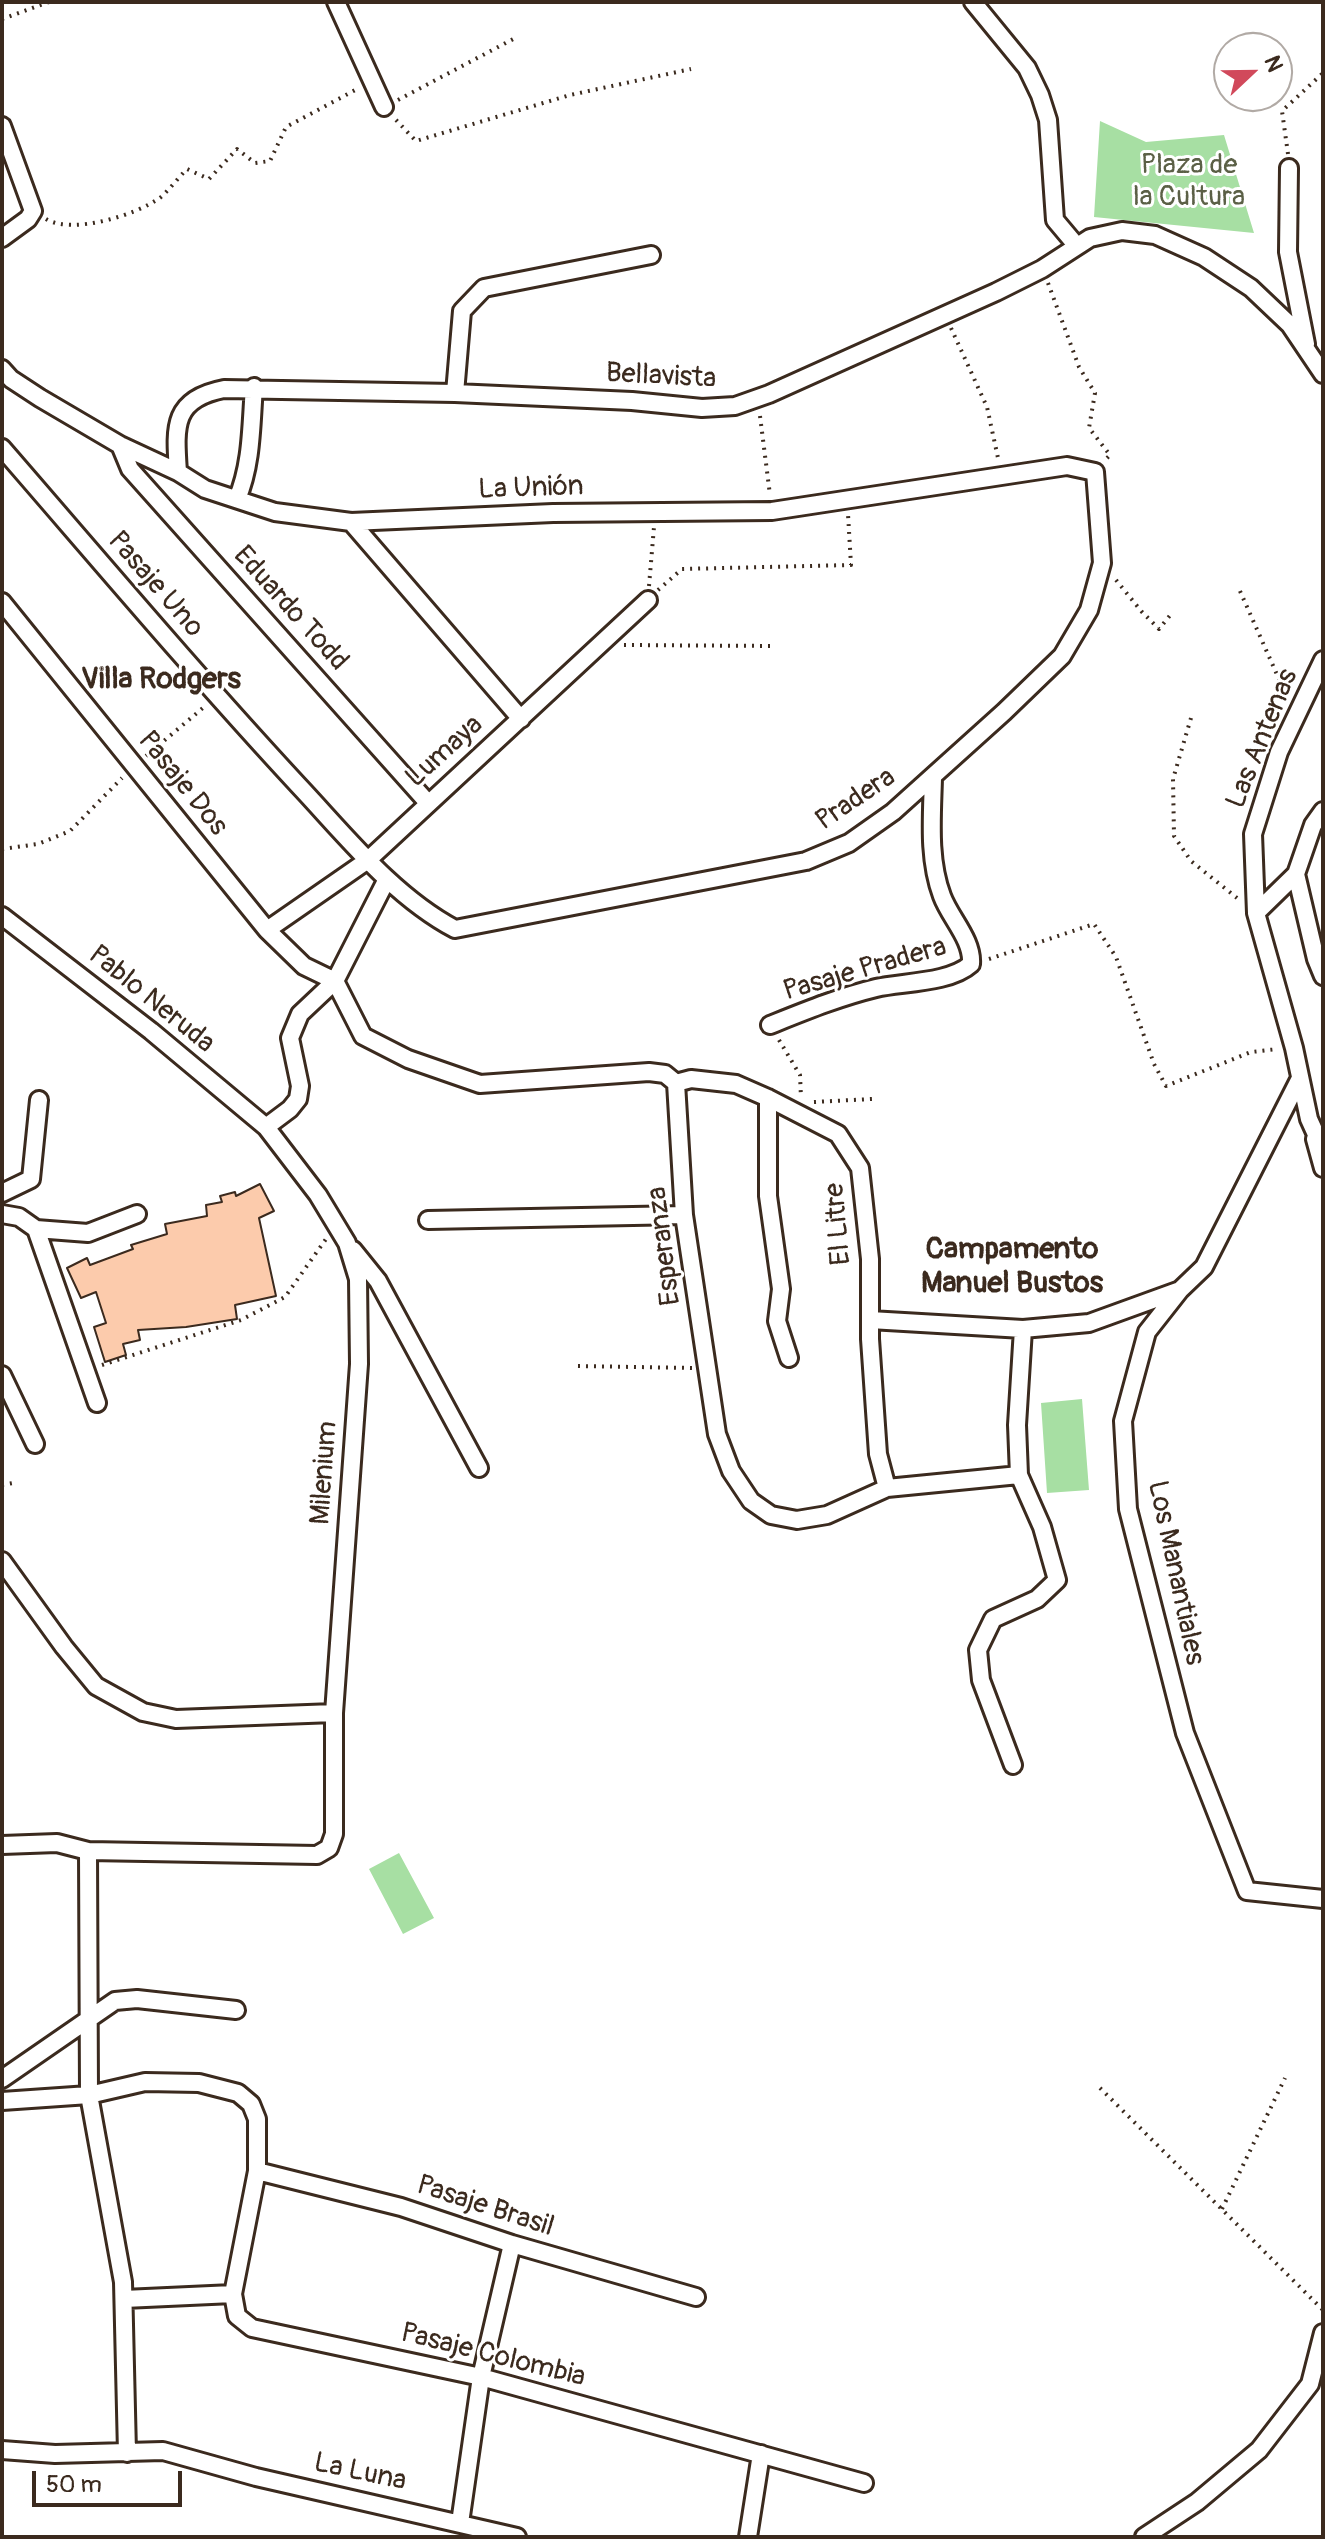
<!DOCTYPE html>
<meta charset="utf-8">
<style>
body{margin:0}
#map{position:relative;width:1325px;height:2539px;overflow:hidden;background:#fff;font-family:Pangolin,sans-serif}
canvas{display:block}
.frame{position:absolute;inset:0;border:4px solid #3b2a1e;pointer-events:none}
.north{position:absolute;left:1213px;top:32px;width:80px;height:80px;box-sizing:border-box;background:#fff;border:2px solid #b1aaa5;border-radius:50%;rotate:68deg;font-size:22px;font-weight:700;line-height:32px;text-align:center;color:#3b2a1e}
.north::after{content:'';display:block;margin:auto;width:28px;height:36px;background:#d1495b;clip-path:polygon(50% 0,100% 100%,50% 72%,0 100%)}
.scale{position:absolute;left:32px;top:2471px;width:150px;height:36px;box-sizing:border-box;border:4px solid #3b2a1e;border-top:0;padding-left:10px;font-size:24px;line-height:28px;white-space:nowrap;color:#3b2a1e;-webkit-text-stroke:6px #fff;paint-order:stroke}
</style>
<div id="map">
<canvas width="1325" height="2539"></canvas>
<div class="frame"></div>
<div class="north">N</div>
<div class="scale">50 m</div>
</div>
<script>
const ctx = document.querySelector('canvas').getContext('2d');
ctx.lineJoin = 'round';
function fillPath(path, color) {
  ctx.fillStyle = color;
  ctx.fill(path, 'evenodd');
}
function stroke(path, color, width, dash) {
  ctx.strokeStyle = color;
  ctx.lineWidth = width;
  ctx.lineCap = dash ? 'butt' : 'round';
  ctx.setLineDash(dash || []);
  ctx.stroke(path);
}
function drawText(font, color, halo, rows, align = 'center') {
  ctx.font = font + ' Pangolin,sans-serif';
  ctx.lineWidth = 6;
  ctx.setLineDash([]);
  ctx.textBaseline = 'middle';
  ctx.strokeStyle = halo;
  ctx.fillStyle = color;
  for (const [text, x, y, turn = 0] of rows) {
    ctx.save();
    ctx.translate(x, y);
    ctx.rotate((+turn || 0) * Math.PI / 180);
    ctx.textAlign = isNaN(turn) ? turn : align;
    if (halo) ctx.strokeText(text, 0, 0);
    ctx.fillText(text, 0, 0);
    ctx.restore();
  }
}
fillPath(new Path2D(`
 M1100,121L1146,142L1224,135L1254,233L1094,217Z
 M1082,1399L1089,1490L1047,1493L1041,1403Z
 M399,1853L434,1918L403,1934L369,1869Z`), '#a7dfa3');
const building = new Path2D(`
 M260,1184L274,1211L259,1218L276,1296L235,1305L237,1319L186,1327L138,1330L140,1340L123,1344L126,1355L105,1362L94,1327L106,1323L96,1292L81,1298L67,1268L87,1258L90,1265L133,1249L131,1245L167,1234L165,1224L207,1216L206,1205L222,1202L220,1196L235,1192L236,1196Z`);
fillPath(building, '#fccbac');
stroke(building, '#3b2a1e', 2);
const street = new Path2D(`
 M336,2L384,107
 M973,2L1027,68L1040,95L1048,120L1055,220L1076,245
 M2,126L33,211L28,219L2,238
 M1289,168L1288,252L1306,344
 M2,369L11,379L40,398L120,445L178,472L205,489L275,512L351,522L553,513L772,511L1067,466L1095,472L1102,563L1089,610L1062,656L1004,712L893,812L849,843L806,861L455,929C393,896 346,836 299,786C197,676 100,561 2,448
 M455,393L462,311L484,288L651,255
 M120,445L130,469L428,803
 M178,472C175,427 172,399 224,389L455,393L632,401L702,408L735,406L769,394L996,292L1042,269L1090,238L1122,231L1155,235L1204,257L1251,288L1290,325L1323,374
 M237,499C252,464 251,425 254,387
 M351,522L521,719
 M2,602L267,930L304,966L335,981L363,1036L408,1059L480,1084L649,1072L665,1074L676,1083L684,1215L717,1434L731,1471L751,1501L771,1515L797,1520L827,1515L887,1488L1019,1475
 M1323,660L1279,752L1253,834L1256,913L1294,1048L1309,1119L1323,1150
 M1296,874L1316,959L1323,976
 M1256,913L1296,874L1313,825L1323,811
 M2,916L151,1031L266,1127L318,1195L347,1243L358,1279L359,1364L334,1713V1834L329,1848L317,1855L88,1851L57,1843L2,1845
 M267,930L368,860L648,600
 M770,1025C805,1011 839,997 876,988C903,982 950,983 971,964C973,940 950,918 942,896C928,859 932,817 933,778
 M1299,1080L1204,1267L1180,1290L1147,1332L1123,1421L1128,1509L1185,1733L1247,1891L1323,1899
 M676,1083L691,1079L736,1084L768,1098L838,1134L860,1168L870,1259V1339L878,1454L887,1488
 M768,1098V1196L781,1289L777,1321L789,1358
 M266,1127L290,1109L298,1099L300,1086L290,1038L300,1014L335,981L387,879
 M1315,1139L1323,1168
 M2,1193L31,1179L39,1100
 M2,1214L19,1217L36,1229L97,1403
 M428,1220L684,1215
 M36,1229L88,1233L137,1214
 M353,1250L378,1281L479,1468
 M870,1320L1023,1329L1089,1323L1180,1290
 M2,1375L35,1444
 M2,1561L64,1647L96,1686L143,1712L176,1719L334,1713
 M1013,1765L981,1680L978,1650L993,1619L1037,1599L1057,1580L1042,1527L1019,1475L1017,1425L1023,1329
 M88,1851L89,2095L123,2282L127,2453
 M2,2079L115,2001L137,1999L236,2010
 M2,2101L89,2095L145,2082L199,2083L238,2093L251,2104L257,2119V2171L233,2294L237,2316L252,2328L481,2377L864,2483
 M257,2171L401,2207L512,2244L696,2297
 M124,2299L233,2294
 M2,2450L55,2454L163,2451L256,2477L517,2537
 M460,2523L481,2377L512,2244
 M748,2537L761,2454
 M1144,2537L1197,2502L1259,2450L1310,2384L1323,2333`);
stroke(street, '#3b2a1e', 22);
stroke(new Path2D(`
 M2,19L49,2
 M398,100L517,37
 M396,120L416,141L570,95L691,69
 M1288,154L1282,111L1323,73
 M46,219C72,235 137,215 161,197C170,189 178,178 187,169L209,179L237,149L255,163L270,161L286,127L359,88
 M1048,283L1079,367L1095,393L1089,428L1110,455L1106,459
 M951,328L987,407L998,458
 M760,416L770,495
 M1116,580L1142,612L1159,629L1172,613
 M649,586L654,527
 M658,590L682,569L851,565L848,514
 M1240,591L1286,695
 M624,645L773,646
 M1191,718L1173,779L1174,836L1191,861L1237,898
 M146,756L204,707
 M2,849L38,844L70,831L122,778
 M989,959L1094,924L1116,957L1154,1064L1166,1086L1251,1052L1278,1049
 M779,1040L800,1075L801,1098
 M814,1102L872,1099
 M102,1365L241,1320L285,1297L326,1239
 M578,1366L692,1368
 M2,1485L13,1483
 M1100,2088L1323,2310
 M1222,2209L1285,2078`), '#3b2a1e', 4, [2, 6]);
stroke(street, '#fff', 16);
drawText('28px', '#5b6046', '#fff', [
 ["Plaza de",1189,166],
 ["la Cultura",1189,198]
]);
drawText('28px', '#3b2a1e', '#fff', [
 ["Bellavista",661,377,3],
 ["La Unión",531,489,-2],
 ["Pasaje Uno",155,585,49],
 ["Eduardo Todd",290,609,48],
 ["Las Antenas",1263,739,-68],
 ["Lumaya",445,752,-42],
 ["Pasaje Dos",182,784,51],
 ["Pradera",856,800,-34],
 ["Pasaje Pradera",865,970,-16],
 ["Pablo Neruda",151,1000,39],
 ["El Litre",839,1224,-95],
 ["Esperanza",665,1246,-97],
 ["Milenium",325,1473,-86],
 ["Los Manantiales",1175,1573,78],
 ["Pasaje Brasil",485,2207,18],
 ["Pasaje Colombia",493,2356,14],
 ["La Luna",360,2473,12]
]);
drawText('bold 30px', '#3b2a1e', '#fff', [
 ["Villa Rodgers",161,680],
 ["Campamento",1012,1250],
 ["Manuel Bustos",1012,1284]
]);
</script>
